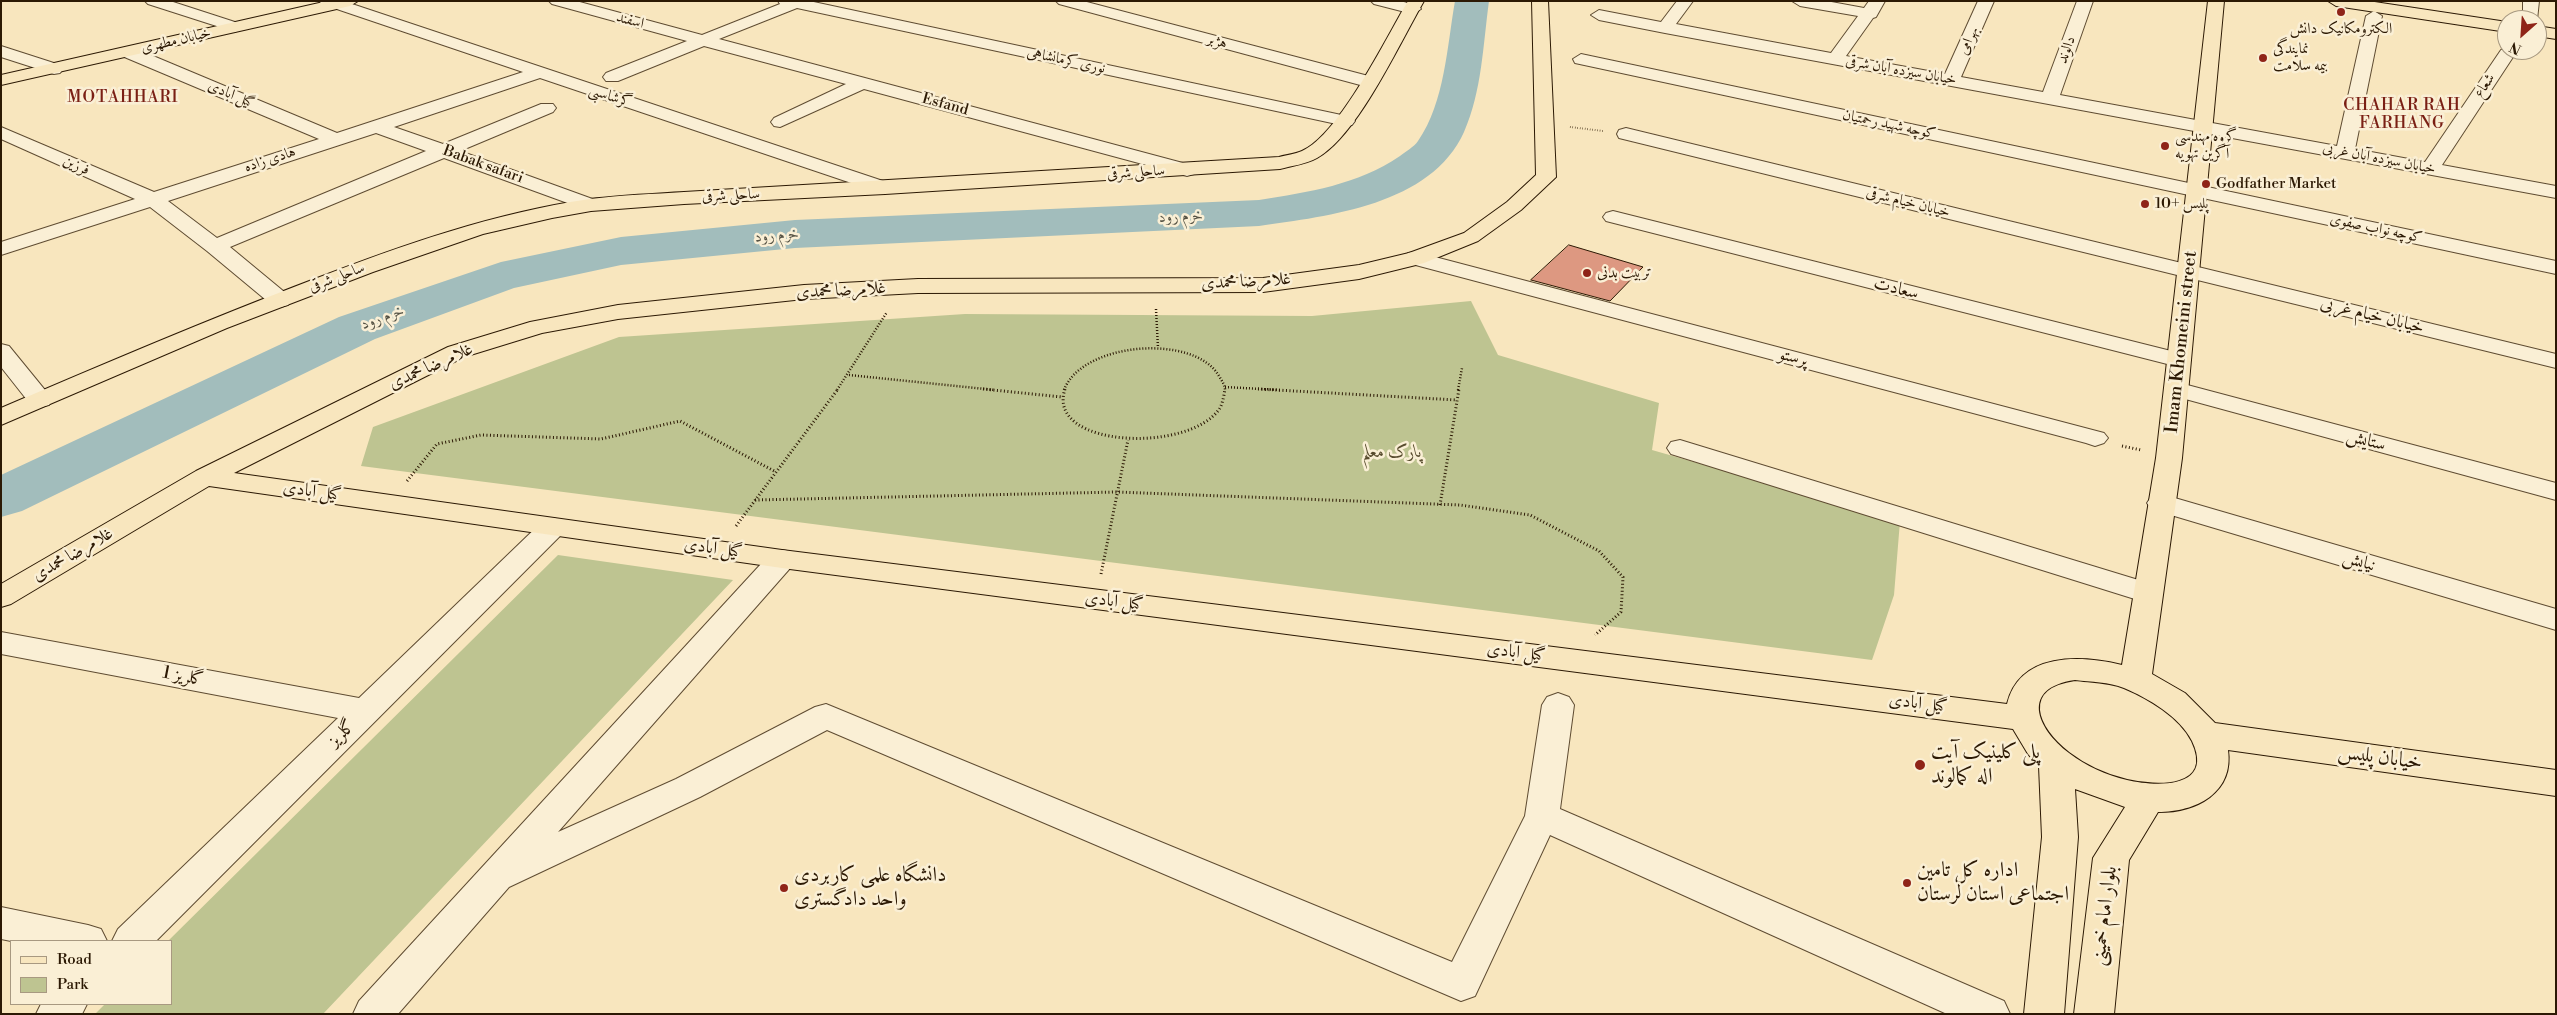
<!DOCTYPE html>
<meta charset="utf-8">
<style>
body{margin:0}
#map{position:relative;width:2557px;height:1015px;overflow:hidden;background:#f8e6be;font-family:"Libre Bodoni",serif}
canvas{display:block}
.frame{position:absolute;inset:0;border:2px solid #2c1904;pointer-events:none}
.legend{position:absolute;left:10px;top:940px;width:162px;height:65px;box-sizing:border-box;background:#faefd5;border:1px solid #a89981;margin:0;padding:6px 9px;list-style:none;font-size:15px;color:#2c1904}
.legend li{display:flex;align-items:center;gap:10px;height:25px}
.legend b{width:25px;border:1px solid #a89981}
.north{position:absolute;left:2497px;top:10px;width:50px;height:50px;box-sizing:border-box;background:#faefd5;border:1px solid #a89981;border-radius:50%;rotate:206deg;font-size:14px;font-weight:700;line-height:20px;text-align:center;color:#2c1904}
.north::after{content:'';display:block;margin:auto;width:18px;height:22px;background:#8f2418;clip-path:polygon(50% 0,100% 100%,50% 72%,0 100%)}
</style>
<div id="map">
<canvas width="2557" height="1015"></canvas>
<div class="frame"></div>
<ul class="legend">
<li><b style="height:6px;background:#f8e6be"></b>Road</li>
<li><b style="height:14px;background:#bec491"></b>Park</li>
</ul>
<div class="north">N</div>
</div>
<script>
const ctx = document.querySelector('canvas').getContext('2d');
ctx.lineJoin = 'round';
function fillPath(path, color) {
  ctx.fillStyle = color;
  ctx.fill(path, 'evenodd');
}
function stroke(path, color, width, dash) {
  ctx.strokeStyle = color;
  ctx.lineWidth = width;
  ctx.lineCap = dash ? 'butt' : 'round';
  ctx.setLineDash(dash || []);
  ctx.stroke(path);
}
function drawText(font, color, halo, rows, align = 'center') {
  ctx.font = font + ' "Libre Bodoni",Amiri,serif';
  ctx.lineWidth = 5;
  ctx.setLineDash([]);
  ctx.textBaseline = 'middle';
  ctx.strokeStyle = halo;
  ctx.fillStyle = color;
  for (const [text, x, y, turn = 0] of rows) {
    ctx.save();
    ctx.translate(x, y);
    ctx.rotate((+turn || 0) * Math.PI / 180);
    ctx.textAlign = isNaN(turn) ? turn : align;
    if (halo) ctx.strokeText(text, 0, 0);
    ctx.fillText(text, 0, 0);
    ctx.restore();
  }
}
fillPath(new Path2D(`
 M1471,301L1498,355L1659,403L1652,450L1900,521L1894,595L1872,660L361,466L373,427L619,337L965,314L1312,316Z
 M558,555L733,580L323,1014H95L105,1004H171V941H168Z`), '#bec491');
fillPath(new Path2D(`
 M1455,1H1489C1483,45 1482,91 1464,132C1431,205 1329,216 1259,226L795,248L621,265L514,288L375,339L22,511L1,517V475L339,317L501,262L621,237L795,220L1259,200C1309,192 1357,185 1400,156C1406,151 1414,147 1418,141C1445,102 1447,46 1455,1Z`), '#a2bdbc');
const building = new Path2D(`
 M1569,245L1643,267L1610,301L1531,280Z`);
fillPath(building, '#dd9881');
stroke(building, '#2c1904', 1);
const minor = new Path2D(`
 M145,1H170L241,24L243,27L235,32L229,30L148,4Z
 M319,1H343L892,184L895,188L892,192H878L540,78L394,127L443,144L541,104H553L556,108L553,112L460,151L598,201L601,205L598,209H584L444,158L230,247L288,295L291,300L288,305L280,307L272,305L207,251L150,207L1,255V242L135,199L1,139V127L154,192L319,139L122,56L120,52L122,48H134L337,133L523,72L322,4ZM376,133L426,151L217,238L168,201Z
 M549,1H576L702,35L780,4L778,1H809L1346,116L1352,117L1355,121L1352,125L1346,126L797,8L719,39L1194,166L1197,170L1194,174L1187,176L864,89L780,127L774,126L771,122L774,118L846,84L704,46L618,81H606L603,77L606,73L687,41L552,4Z
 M1056,1H1083L1376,78L1379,82L1376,86H1364L1059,4Z
 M1371,1H1400L1419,6L1421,9L1413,14L1374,4Z
 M1677,1H1693L1676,24L1831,53L1858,16L1800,6L1792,1H1826L1864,8L1869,1H1885L1876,17L1873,18L1846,56L1945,74L1978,1H1994L1961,77L2043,92L2077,1H2093L2060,95L2337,146L2366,16L2374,11L2382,16L2355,149L2425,162L2501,50L2507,49L2515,54L2442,165L2556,186V198L1665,33L1599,20L1591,15L1599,10L1661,22Z
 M2523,1H2539L2537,20H2523Z
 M1,46L60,65L63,69L60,73L54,74L1,57Z
 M1581,54L2556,261V274L1575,63L1573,59Z
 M1626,128L2556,354V368L1619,138L1617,134L1619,130Z
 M1613,211L2187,355L2191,360L2187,365L2179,367L1606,221L1603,217L1606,213Z
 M1416,252L2104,433L2108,438L2104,443L2095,446L2086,443L1408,263L1405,258L1408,253Z
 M1,344L9,346L49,395L52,400L49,405L40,407L31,405L1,367Z
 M2176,382L2556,483V500L2167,394L2164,389L2167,384Z
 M1680,440L2158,586L2163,593L2158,600L2148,603L2138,600L1671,454L1667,448L1671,442Z
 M2161,494L2556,609V630L2151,509L2147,503L2151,497Z
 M553,518L563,521L567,527L563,533L156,941H112L118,929L338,718L1,654V632L359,698L543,521Z
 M782,550L792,552L796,559L792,566L558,832L676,779L815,707L826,704L1452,962L1525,816L1542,705L1547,697L1558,693L1569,697L1574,705L1560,809L2004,1001L2010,1014H1947L1550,835L1475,996L1461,1001L827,730L700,797L509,887L398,1014H353L359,1001L772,552Z
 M1,907L88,925L101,929L107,941H11L1,939Z
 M41,1004H87L82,1014H36Z`);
const major = new Path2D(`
 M328,1H358L350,6L1,85V75Z
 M1408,1H1424C1399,44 1358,135 1317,158C1307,164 1291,166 1280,169L885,194L684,204L591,211L552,218L483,234L373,272L227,328L1,425V408C104,364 207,320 312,280C402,245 494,213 590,199C621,195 653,194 684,192L1279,157C1286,155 1295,154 1302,151C1339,135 1386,38 1408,1Z
 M1532,1H1548L1556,177L1521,210L1478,241L1424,263L1359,279L1263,292L918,293L804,299L618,319L542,333L464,357L234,473L782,550L2007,704C2020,652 2080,655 2122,665L2156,458L2208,1H2224L2182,458L2152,674L2185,693L2215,723L2556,770V796L2228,750C2234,793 2196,812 2158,812L2129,860L2114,1014H2074L2093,858L2125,807L2075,789L2078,837L2064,1014H2024L2042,837L2039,766L2028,754L2013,729L782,568L209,486L11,604L1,607V584L196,471L448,347L530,322L618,305L804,285L918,279L1263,278L1359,265L1409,253L1464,233L1507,202L1536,175ZM2075,680C2091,682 2109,682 2124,688C2148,698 2180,717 2192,741C2215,789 2156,787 2127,780C2106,775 2086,766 2069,753C2036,728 2020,688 2075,680Z
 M2328,1H2368L2507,22V32L2336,6Z
 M2537,26L2556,29V39L2537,36Z`);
stroke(minor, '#5f4c32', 2);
stroke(major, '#2c1904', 2);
stroke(new Path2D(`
 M1570,127L1603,131`), '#2c1904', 2, [0.5, 2]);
stroke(new Path2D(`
 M1156,309L1158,348
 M849,375L995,390
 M1225,387L1280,390
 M837,390L887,312
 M1064,390C1082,342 1194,333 1219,376C1222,381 1225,385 1225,390
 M1458,390L1462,368`), '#2c1904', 2.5, [1, 2]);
stroke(new Path2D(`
 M983,389L1062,397
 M1065,389C1045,448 1190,454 1220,408C1223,402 1224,395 1225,389
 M1258,389L1457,400
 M2122,446L2141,450
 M407,481L437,444L481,435L601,439L680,421L776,472
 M755,500L1117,492L1460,505L1530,515L1599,551L1623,577L1621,612L1595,635
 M1440,505L1459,389
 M736,526L838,389
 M1101,574L1128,440`), '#2c1904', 3, [1, 2.5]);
fillPath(minor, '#faefd5');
fillPath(major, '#f8e6be');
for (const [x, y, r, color] of [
 [2341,12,5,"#8f2418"],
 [2263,58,5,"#8f2418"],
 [2165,146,5,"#8f2418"],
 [2206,184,5,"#8f2418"],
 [2145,204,5,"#8f2418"],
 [1587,273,5,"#8f2418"],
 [1920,765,6,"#8f2418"],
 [1907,883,5,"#8f2418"],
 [784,888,5,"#8f2418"]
]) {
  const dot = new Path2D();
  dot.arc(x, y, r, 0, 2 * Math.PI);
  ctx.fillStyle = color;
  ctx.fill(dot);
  stroke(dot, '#faefd5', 2);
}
drawText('15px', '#2c1904', '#faefd5', [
 ["اسفند",630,21,15],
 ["خیابان مطهری",176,41,-13],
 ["بهرامی",1969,41,-66],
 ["هژبر",1217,42,15],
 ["دالوند",2067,50,-70],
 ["نوری کرمانشاهی",1066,61,12],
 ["خیابان سیزده آبان شرقی",1901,71,10],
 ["شعاع",2485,86,-56],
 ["گیل آبادی",231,95,23],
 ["گرشاسبی",610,97,18],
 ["Esfand",945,105,15],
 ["کوچه شهید رحمتیان",1889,125,12],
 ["خیابان سیزده آبان غربی",2379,159,11],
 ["هادی زاده",270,160,-18],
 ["Babak safari",483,165,20],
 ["فرزین",76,166,24],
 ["ساحلی شرقی",1136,173,-4],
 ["ساحلی شرقی",731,196,-3],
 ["خیابان خیام شرقی",1908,203,14],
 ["کوچه نواب صفوی",2376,229,12],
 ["ساحلی شرقی",337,278,-21]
]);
drawText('15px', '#2c1904', '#faefd5', [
 ["الکترومکانیک دانش",2341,29,"center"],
 ["نمایندگی",2273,49],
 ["بیمه سلامت",2273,66],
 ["گروه مهندسی",2175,137],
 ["آگرین تهویه",2175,154],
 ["Godfather Market",2216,184],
 ["پلیس +10",2155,204],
 ["تربیت بدنی",1597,273]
], 'left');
ctx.letterSpacing = '1px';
drawText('16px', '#7a1f14', '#faefd5', [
 ["MOTAHHARI",123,98],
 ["CHAHAR RAH",2402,106],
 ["FARHANG",2402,124]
]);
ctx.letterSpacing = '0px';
drawText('italic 16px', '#555244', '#faefd5', [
 ["خرم رود",1181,217,-3],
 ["خرم رود",777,236,-5],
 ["خرم رود",383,318,-20]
]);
drawText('18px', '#2c1904', '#faefd5', [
 ["غلامرضا محمدی",1246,282,-3],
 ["سعادت",1896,289,14],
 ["غلامرضا محمدی",841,291,-3],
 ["خیابان خیام غربی",2372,316,14],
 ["Imam Khomeini street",2182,342,-84],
 ["پرستو",1793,358,15],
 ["غلامرضا محمدی",431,367,-24],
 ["ستایش",2366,441,15],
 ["گیل آبادی",312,492,8],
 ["گیل آبادی",713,549,8],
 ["غلامرضا محمدی",73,555,-30],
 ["نیایش",2359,562,16],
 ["گیل آبادی",1114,602,7],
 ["گیل آبادی",1516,653,7],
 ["گلریز 1",183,677,11],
 ["گیل آبادی",1918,704,7],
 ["گلریز",342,734,-44]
]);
drawText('italic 18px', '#584c2e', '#faefd5', [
 ["پارک معلم",1392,453]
]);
drawText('21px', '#2c1904', '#faefd5', [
 ["پلی کلینیک آیت",1931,753],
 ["اله کمالوند",1931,777],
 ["اداره کل تامین",1917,871],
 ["اجتماعی استان لرستان",1917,895],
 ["دانشگاه علمی کاربردی",794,876],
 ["واحد دادگستری",794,900]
], 'left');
drawText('21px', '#2c1904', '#faefd5', [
 ["خیابان پلیس",2380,758,8],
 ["بلوار امام خمینی",2105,916,-83]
]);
</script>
